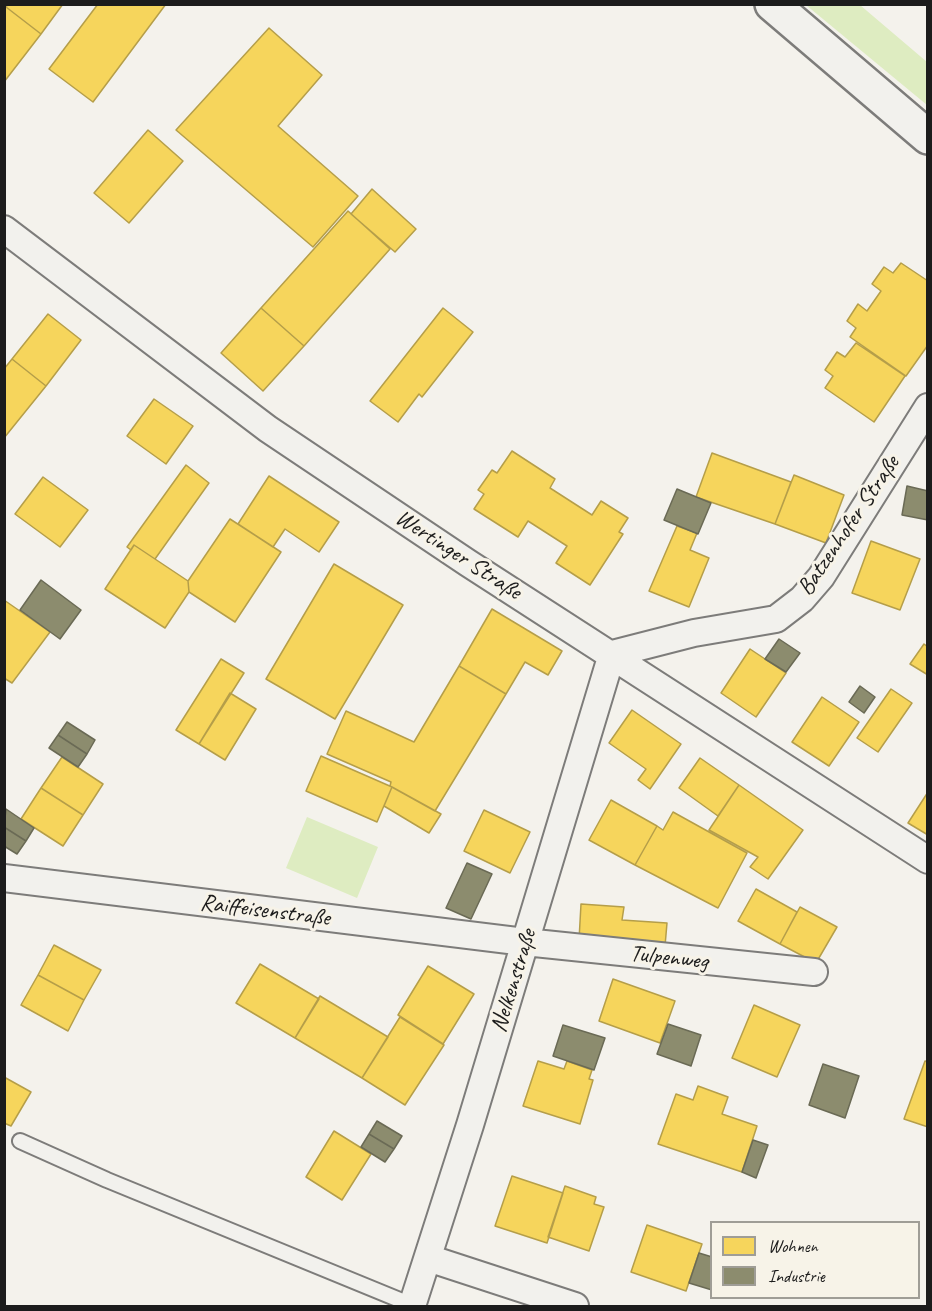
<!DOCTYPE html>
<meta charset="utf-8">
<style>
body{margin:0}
#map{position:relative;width:932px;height:1311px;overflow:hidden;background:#f4f2ec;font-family:Caveat,sans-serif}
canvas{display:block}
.frame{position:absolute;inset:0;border:6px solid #1c1c1c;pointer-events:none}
.legend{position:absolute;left:710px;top:1221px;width:210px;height:78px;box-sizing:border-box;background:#f7f3e8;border:2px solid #9f9d96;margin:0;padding:8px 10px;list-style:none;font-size:18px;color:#1c1c1c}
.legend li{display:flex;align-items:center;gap:12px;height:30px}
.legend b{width:30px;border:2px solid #9f9d96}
</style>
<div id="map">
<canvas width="932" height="1311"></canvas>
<div class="frame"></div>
<ul class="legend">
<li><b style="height:16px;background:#f6d55c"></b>Wohnen</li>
<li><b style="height:16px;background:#8c8c6e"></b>Industrie</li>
</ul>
</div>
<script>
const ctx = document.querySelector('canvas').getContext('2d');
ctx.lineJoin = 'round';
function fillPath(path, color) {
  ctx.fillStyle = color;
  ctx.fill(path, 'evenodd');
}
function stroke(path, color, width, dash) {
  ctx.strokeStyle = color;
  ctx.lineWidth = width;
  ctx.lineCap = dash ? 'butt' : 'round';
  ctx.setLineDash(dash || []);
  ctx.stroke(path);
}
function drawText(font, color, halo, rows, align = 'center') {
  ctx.font = font + ' Caveat,sans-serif';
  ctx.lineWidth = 6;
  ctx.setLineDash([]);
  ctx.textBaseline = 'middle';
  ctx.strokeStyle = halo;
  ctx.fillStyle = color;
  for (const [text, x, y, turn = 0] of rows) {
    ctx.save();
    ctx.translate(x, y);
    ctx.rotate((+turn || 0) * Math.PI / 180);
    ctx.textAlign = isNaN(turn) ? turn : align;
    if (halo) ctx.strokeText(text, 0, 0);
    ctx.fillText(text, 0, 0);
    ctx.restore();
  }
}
fillPath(new Path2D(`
 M806,5H860L927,62V105Z
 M307,817L378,847L357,898L286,868Z`), '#deecc1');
const homes = new Path2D(`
 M8,4H63L41,34L6,7Z
 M98,4H166L93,102L49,69Z
 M6,7L41,34L4,82V9Z
 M269,28L322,75L278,126L358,196L313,247L176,130Z
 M148,130L183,161L129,223L94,193Z
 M372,189L416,229L395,252L351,214Z
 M348,211L390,249L304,346L261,308Z
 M901,263L928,281V345L906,376L850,337L856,328L847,321L858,304L867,311L881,291L872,284L884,267L893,273Z
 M261,308L304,346L263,391L221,353Z
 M443,308L473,332L422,397L419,394L398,422L370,401Z
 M48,314L81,340L46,386L12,359Z
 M856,343L905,376L874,422L825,388L833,376L825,370L837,352L845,357Z
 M12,359L46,386L4,438V369Z
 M154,399L193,426L166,464L127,436Z
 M512,451L555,479L550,488L592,515L601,501L628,518L619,532L623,534L590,585L556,563L567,546L528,521L518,537L474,509L484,494L478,490L492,470L497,473Z
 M712,453L791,482L775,524L696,497Z
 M186,465L209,483L155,559L134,545L131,550L127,547Z
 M794,475L844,495L826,543L775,524Z
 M269,476L339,522L319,552L285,529L273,547L238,524Z
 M43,477L88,510L60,547L15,514Z
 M230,519L281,552L235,622L189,592L188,581Z
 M677,526L697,533L690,550L709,558L689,607L649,591Z
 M871,541L920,559L900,610L852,593Z
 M134,545L188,581L189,592L165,628L105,589Z
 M334,564L403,605L335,719L266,679Z
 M4,600L50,632L12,683L4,678Z
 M492,609L562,651L548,675L525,662L506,694L459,666Z
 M924,644L928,647V675L910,664Z
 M750,649L786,673L756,717L721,693Z
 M221,659L244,673L199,744L176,730Z
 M459,666L506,694L435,811L390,786L391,782L327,754L346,711L414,742Z
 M891,689L912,703L878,752L857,738Z
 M230,693L256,709L225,760L199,744Z
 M822,697L859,722L829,766L792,742Z
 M632,710L681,744L650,789L638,780L646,769L609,743Z
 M321,756L392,787L377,822L306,791Z
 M62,757L103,784L83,815L41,788Z
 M700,758L739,785L718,816L679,788Z
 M739,785L803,830L768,879L750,867L758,857L709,830Z
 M392,787L441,814L429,833L384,806Z
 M41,788L83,815L63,846L21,819Z
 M928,792V835L908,823Z
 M611,800L657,826L635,865L589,840Z
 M484,810L530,832L510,873L464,851Z
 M673,812L747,853L718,908L635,865L657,826L663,830Z
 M756,889L797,912L780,944L738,921Z
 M581,904L624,907L622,920L667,923L665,946L579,940Z
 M800,907L837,927L816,963L780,944Z
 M54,945L101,970L84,1000L38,975Z
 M260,964L319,999L295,1038L236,1003Z
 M428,966L474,994L443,1044L398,1015Z
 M38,975L84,1000L68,1031L21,1005Z
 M613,979L675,1001L660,1043L599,1021Z
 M320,996L388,1037L362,1078L295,1038Z
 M754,1005L800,1025L777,1077L732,1058Z
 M400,1017L444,1045L405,1105L362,1078Z
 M538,1061L564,1069L567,1061L592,1070L589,1079L593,1080L580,1124L523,1106Z
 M925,1061L928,1062V1127L904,1119Z
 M4,1077L31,1092L11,1126L4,1123Z
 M698,1086L728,1097L722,1114L757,1126L742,1172L658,1144L676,1094L693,1100Z
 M334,1131L371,1154L342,1200L306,1177Z
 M512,1176L563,1193L547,1243L495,1226Z
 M565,1186L596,1197L594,1204L604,1207L589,1251L548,1237Z
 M647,1225L702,1244L686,1291L631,1272Z`);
fillPath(homes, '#f6d55c');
stroke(homes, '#b59e49', 1.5);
const industry = new Path2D(`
 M907,486L928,491V520L902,515Z
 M677,489L711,503L698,534L664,520Z
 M41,580L81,610L60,639L20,610Z
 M779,639L800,653L786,672L765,659Z
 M860,686L875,697L864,713L849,702Z
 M67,722L95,740L87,754L58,735Z
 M58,735L87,754L78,767L49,748Z
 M6,809L34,828L26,841L4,827Z
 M4,827L26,841L17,854L4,846Z
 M467,863L492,874L471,919L446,908Z
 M668,1024L701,1035L691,1066L657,1054Z
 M563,1025L605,1038L594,1070L553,1056Z
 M823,1064L859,1076L845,1118L809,1105Z
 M377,1121L402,1136L394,1149L369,1134Z
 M369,1134L394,1149L385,1162L361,1147Z
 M753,1140L768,1145L756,1178L742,1172Z
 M699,1253L712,1257V1290L689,1283Z`);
fillPath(industry, '#8c8c6e');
stroke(industry, '#6a6a55', 1.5);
const service = new Path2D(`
 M20,1141L107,1180L412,1305`);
const minor = new Path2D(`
 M4,229L268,429L468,563L928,860
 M4,878L525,942L814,972
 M428,1258L575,1306
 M412,1306L470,1125L612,654L694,633L776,619L802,599L821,577L928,407`);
const secondary = new Path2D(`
 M772,4L928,137`);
stroke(service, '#7d7c7a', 18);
stroke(minor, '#7d7c7a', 30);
stroke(secondary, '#7d7c7a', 38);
stroke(service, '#f2f1ed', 14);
stroke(minor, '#f2f1ed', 26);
stroke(secondary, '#f2f1ed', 33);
drawText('24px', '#1c1c1c', '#f7f3e8', [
 ["Batzenhofer Straße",849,526,-56],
 ["Wertinger Straße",458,555,33],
 ["Raiffeisenstraße",265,911,7],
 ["Tulpenweg",669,958,6],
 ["Nelkenstraße",514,981,-73]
]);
</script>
